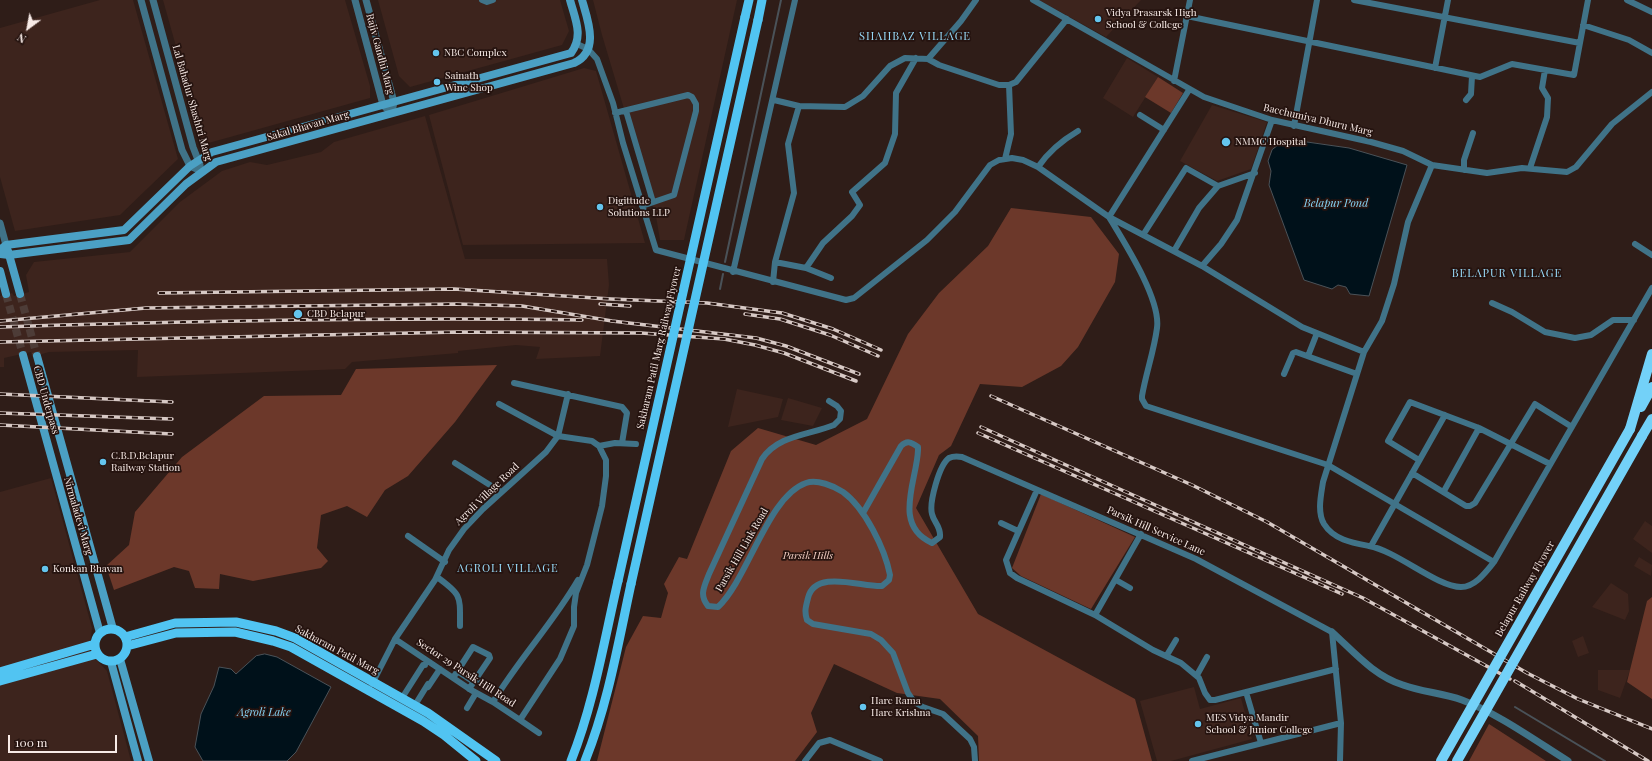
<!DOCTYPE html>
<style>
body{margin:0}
#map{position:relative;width:1652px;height:761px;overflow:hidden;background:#2f1d18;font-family:"Playfair Display",serif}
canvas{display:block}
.north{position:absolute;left:8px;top:8px;width:40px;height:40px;-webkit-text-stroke:3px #25130f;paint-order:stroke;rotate:212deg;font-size:11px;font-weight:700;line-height:16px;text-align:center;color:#f8ebe7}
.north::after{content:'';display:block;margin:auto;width:14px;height:18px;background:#f8ebe7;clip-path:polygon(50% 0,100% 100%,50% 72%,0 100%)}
.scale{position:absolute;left:8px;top:735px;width:109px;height:18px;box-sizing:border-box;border:2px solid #f8ebe7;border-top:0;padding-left:5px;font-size:12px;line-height:14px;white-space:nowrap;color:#f8ebe7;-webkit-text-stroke:3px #25130f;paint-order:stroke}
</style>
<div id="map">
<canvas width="1652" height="761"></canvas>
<div class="north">N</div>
<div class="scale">100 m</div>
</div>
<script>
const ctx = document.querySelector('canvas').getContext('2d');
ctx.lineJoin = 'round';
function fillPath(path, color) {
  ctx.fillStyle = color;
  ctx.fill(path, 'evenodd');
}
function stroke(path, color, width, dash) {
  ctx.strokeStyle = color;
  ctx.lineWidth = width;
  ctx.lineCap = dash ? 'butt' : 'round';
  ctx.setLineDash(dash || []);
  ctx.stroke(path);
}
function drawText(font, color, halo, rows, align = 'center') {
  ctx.font = font + ' "Playfair Display",serif';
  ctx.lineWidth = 3.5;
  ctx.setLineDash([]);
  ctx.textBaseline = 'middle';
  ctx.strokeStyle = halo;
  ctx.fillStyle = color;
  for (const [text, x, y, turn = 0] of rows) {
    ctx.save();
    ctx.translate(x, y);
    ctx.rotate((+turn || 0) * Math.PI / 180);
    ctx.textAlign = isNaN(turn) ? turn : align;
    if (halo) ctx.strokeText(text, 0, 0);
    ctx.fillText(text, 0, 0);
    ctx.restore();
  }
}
fillPath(new Path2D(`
 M100,0H133L178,159L120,215L15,231L0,177V28Z
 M163,0H345L370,86V98L205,144L202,139Z
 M378,0H560L569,31L562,45L410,87L399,76Z
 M593,0H737L684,240H660L656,216L602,35Z
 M1039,0H1141L1106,37Z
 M1127,58L1158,77L1133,117L1103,98Z
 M584,68L596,71L645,243L463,245L429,115Z
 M1212,105L1267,122L1251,169L1217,181L1180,161Z
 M425,116L465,259H607L609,285L600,356L536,359L540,347L516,345L458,351V353L352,362L345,369L137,377L138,350L49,352L32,357L31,352L4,358V367H0V296L12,293L14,296L29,292L26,275L34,262L130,252L180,202L222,171L250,162L267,165L321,152L334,142Z
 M737,389L783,399L778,417L728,427Z
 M788,398L822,408L813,426L781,420Z
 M51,478L92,628L90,646L92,655L107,671L131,761H0V492Z
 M1645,521L1652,526V553L1633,539Z
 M1639,557L1652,565L1651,576L1634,566Z
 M1611,583L1628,594L1629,611L1625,620L1592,607Z
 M1583,636L1589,653L1578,657L1572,641Z
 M1598,670H1630L1620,698L1598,690Z
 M1194,687L1200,709L1241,698L1252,739L1171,761H1157L1140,701Z`), '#3d241d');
fillPath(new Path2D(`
 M1158,77L1183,93L1171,113L1145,97Z
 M1011,208L1091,217L1119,254L1115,282L1078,347L1061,366L1022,387L980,384L951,446L939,455L916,508L978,614L1135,699L1152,761H979L978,736L940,699L897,693L834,664L811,713L817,732L795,761H597L626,647L643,616L661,618L668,593L664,584L679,557L687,559L731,451L758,428L816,445L867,419L908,334L939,293L988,246Z
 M497,365L455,422L408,476L385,490L367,517L347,506L321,515L317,548L328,561L321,568L253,581L220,574L219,589L195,588L189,571L174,567L114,590L106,566L129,545L135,512L182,457L264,396L341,395L356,369Z
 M1041,494L1135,537L1091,609L1021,576L1012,568Z
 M1652,597V699L1627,682L1647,601Z
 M1489,724L1546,761H1469Z`), '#6c382a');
const water = new Path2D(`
 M1286,139L1349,148L1407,165L1369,296L1350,294L1346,287L1338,285L1332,289L1304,280L1269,185L1271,171L1268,161L1272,150Z
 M265,654L277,657L331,687L296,752L287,761H203L195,747L201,714L214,686L219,667L231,669L236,674L256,656Z`);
fillPath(water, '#00111a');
stroke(water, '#4a5258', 1);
stroke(new Path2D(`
 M725,262L781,0
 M720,289L723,274
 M1515,707L1605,761`), '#4a5258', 2);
stroke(new Path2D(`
 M6,294L23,355
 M20,294L37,356`), '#4d3c37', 8, [8, 4]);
stroke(new Path2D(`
 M482,0L487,2L493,0
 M976,0L961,21L928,59L939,65L999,85H1009L1016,82L1067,19
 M1033,0L1204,97L1272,120L1371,142L1403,151L1432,165L1487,173L1522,168L1567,172L1576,167L1612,124L1652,92
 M1354,0L1580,43
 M1627,0L1652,12
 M1187,16L1480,77L1512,64L1574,75L1588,0
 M1583,25L1629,40L1652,53
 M577,44L588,49L597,59L613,103L623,143L656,250L846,300L854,298L927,240L955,212L990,165L999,160L1012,158L1023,160L1038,167L1109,217L1202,266L1302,327L1364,352
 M1435,68L1448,0
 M1174,81L1190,0
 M774,100L799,106L845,107L863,96L890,66L905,58L928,59
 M1466,100L1471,94L1472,76
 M626,111L653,202
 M615,113L688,95L692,97L696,104V111L674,195L642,206
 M1140,115L1164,130
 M1294,126L1317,0
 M1005,159L1011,134L1009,85
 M1432,165L1408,222L1394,284L1382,321L1364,352L1323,482C1321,495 1317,512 1324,524C1334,540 1353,543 1369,546C1397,551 1437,587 1461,587C1475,587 1486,572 1494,562L1652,288
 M1038,167C1049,151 1061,141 1078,131
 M1530,168L1547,117L1548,98L1542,88L1545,70
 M1464,170V160L1473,133
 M1109,217C1124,242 1161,299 1157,328C1154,351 1146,373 1142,396V399L1146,406L1328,465L1494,562
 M1109,217L1189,90
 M1143,235L1186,168L1218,186
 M1635,244L1652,255
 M1174,251L1199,208L1218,186L1255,173
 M775,262L806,268L823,243L852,216L860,205L852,192L885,163L895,134L896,93L916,58
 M1202,266L1221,244L1237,220L1272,120
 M806,268L831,278
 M733,272L795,0
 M773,282L775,262L794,193L788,144L799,106
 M1492,303L1512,312L1545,332L1575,338L1591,335L1613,320H1634
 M1308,356L1317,333
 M1284,374L1293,353L1296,352L1357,374
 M514,383L622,407L627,413L622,443
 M829,401L837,406L841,411L840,419L834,425C809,435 778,435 762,459L709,574C704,587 699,595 708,606L718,607C748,579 768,496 806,483C817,479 834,486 843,492C865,508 885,549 890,575L889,580L882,586C861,587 815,569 808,598C806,606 804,611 807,620L813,624L871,634L881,640L893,653L908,693L914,702L923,707L943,714L970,739L974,747L975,761
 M499,404L558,436L568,394
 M1419,460L1388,441L1410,402L1479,428L1550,464
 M455,463L501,492
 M1412,473L1466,506H1470L1475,503L1535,404L1572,427
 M1037,490L1006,560L1010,573L1017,578L1095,615L1153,650L1181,663L1199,678L1205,693L1210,700H1215L1336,669
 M1444,491L1479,428
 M863,513L901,446C907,440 911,442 918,447V450C917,481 892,525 932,543L940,537C941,526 934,523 932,514C929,503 939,465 949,458C953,456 957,456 962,457L1196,559L1332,632L1341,723L1340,761
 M1001,523L1018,531
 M408,536L445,562
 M1371,546L1445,415
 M437,577C462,595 460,596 460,626
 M1116,580L1130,588
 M1095,615L1141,534
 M395,639L471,690L493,702L520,720L560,659L574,626V607L576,593L587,565L602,506L606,476V460L599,446
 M1167,655L1176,640
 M457,671L474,682
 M1197,675L1207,657
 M453,678L473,647L489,655L490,658L469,689
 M476,680L491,690
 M372,684L395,639L435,580L449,550L464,529L483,509L546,452L558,436L592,441L599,446L615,443L636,444
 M428,687L440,669
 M1246,692L1261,743
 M402,698L423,665H425
 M493,702C519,659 553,623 578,580
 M415,705L428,684
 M467,708L476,693
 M520,720L539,733
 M805,761L819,743L830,740L880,761
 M1192,761L1341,723`), '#407388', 6);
stroke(new Path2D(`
 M141,0L182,150L190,166L201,171
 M153,0L193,147L200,165
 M355,0L383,105L391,113
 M366,0L394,102L393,107
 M0,223L6,245
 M1332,632C1354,652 1374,676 1403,685C1422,692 1443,693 1462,700C1497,713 1536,741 1568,761`), '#407388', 7);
stroke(new Path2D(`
 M0,250L6,245L124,230L190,166L212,152L571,53C584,36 575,19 570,0
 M8,251L20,294
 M0,254L9,255L129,240L186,184L216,162L574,63C600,51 588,21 582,0
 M0,271L6,294
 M23,355L100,633
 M37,356L113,629
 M120,659L149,761
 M111,662L138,761`), '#4ba0c4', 8);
stroke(new Path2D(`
 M745,17L749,0
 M758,20L762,0
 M95 645a16 16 0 1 1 32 0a16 16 0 1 1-32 0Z
 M125,637L175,623L236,622L276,631L295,638L428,713L496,761
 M127,646L176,633L235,632L273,641L291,647L423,721L444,735L476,761
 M0,672L95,644
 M0,681L97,654
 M571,761C594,703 604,641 618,581
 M585,761C608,704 618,644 631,584`), '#51c4f2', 9);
stroke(new Path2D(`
 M1641,407L1652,387
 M1630,429L1652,354
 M1642,436L1652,419`), '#73d1f8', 10);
const rail = new Path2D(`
 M159,293L454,289L611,299L707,303L782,313L833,329L881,350
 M600,304L630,306
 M745,314L780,319L830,335L878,356
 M0,321L146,308L456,304L522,306L612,321L756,338L786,346L859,374
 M0,327C194,321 388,317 582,320
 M0,342L458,332L641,333L724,339L755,345L784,353L856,381
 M0,394L172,402
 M991,396L1192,485L1267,522L1527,673L1578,699L1652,729
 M0,413L172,419
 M0,425L172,434
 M981,427L1363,598L1510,679
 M978,433L1342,594
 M1515,681L1648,761`);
stroke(rail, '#d7c9c5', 3.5);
stroke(rail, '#25130f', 2, [6]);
stroke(new Path2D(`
 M618,581L745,17
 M631,584L758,20`), '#51c4f2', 9);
stroke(new Path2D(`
 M1441,761L1630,429
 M1457,761L1642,436`), '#73d1f8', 10);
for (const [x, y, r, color] of [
 [1098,19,4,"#64c5ee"],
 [436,53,4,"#64c5ee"],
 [437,82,4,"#64c5ee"],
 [1226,142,5,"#64c5ee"],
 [600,207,4,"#64c5ee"],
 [298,314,5,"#64c5ee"],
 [103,462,4,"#64c5ee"],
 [45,569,4,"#64c5ee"],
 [863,707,4,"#64c5ee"],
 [1198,724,4,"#64c5ee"]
]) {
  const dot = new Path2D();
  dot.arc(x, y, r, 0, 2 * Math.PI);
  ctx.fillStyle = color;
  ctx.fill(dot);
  stroke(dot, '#25130f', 1.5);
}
drawText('10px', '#f8ebe7', '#25130f', [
 ["Vidya Prasarsk High",1106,13],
 ["School & College",1106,25],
 ["NBC Complex",444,53],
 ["Sainath",445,76],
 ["Wine Shop",445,88],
 ["NMMC Hospital",1235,142],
 ["Digittude",608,201],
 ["Solutions LLP",608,213],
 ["CBD Belapur",307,314],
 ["C.B.D.Belapur",111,456],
 ["Railway Station",111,468],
 ["Konkan Bhavan",53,569],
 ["Hare Rama",871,701],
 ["Hare Krishna",871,713],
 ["MES Vidya Mandir",1206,718],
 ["School & Junior College",1206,730]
], 'left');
drawText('10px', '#f8ebe7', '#25130f', [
 ["Rajiv Gandhi Marg",380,54,75],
 ["Lal Bahadur Shashtri Marg",192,103,74],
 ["Bacchumiya Dhuru Marg",1318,120,13],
 ["Sakal Bhavan Marg",308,126,-16],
 ["Sakharam Patil Marg Railway Flyover",659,348,-77],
 ["CBD Underpass",46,400,74],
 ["Agroli Village Road",487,494,-44],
 ["Nirmaladevi Marg",78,516,74],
 ["Parsik Hill Service Lane",1156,531,24],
 ["Parsik Hill Link Road",742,550,-60],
 ["Belapur Railway Flyover",1525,589,-60],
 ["Sakharam Patil Marg",337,650,28],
 ["Sector 29 Parsik Hill Road",466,673,33]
]);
drawText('italic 10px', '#f3cec3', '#25130f', [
 ["Parsik Hills",808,556]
]);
ctx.letterSpacing = '1px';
drawText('11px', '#99dcfb', '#25130f', [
 ["SHAHBAZ VILLAGE",915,37],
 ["BELAPUR VILLAGE",1507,274],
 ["AGROLI VILLAGE",508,569]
]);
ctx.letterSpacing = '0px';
drawText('italic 11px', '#87d5f7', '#25130f', [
 ["Belapur Pond",1336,204],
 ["Agroli Lake",264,713]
]);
</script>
